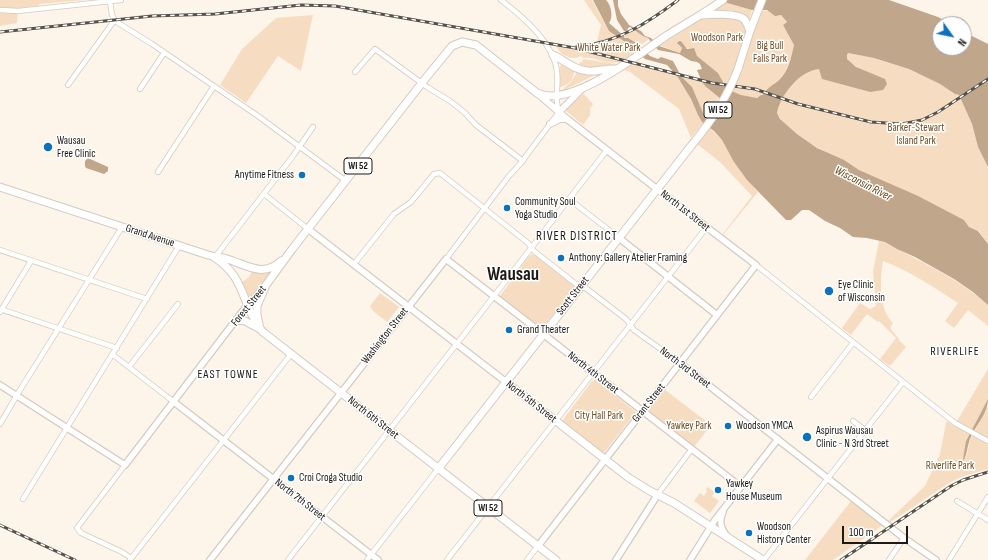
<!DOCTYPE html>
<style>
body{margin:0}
#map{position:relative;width:988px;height:560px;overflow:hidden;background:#fdf4ea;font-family:"Sofia Sans Condensed",sans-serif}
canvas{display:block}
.north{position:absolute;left:932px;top:16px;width:40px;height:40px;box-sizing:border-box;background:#fff;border:1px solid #a5a3a1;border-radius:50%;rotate:123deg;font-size:11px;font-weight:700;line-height:16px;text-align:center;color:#1d1914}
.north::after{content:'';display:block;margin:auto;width:14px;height:18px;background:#0d72bd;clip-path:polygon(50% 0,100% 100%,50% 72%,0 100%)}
.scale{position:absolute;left:842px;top:526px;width:66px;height:18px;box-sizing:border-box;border:2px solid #1d1914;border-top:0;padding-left:5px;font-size:12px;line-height:14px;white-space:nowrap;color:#1d1914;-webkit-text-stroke:3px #fff;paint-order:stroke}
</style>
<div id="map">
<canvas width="988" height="560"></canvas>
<div class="north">N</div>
<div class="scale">100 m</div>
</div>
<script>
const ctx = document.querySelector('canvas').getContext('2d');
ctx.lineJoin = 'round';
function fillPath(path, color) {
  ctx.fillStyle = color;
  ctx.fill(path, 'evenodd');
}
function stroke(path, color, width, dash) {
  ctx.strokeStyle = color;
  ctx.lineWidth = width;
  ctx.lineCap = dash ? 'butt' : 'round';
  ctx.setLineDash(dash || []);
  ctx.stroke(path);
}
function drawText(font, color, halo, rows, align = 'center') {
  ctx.font = font + ' "Sofia Sans Condensed",sans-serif';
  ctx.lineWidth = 3;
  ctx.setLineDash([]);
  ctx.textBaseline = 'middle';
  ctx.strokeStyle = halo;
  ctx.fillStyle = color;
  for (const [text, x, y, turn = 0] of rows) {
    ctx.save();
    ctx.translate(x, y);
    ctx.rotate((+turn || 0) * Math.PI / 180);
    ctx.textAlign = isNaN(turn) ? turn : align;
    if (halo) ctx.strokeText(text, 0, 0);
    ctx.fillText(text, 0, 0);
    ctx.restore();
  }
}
fillPath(new Path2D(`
 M0,0H85L40,4L38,6L18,8L17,23L0,26Z
 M584,0H592L609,31L641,53C627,62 621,64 605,62C597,60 592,57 583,58L581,56C572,61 561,56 556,46L594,54L601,25Z
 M727,2L752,10L735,65L741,70L751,37L761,11C773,10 780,13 787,22L783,25L794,45C788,73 783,76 763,95H761L757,98L743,96L727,89L718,73L697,56L693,48H686L681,41L680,40L678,45L682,48L680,53L659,45Z
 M313,15L301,71L278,56L246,103L220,85L242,49L276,18Z
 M634,30L648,38L649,39L639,46C635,42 629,38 624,38V36Z
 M848,53L874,58L909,69L940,84L955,94L959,95L972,124L978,147L988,167V244L979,231L969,227L964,220L859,170C845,161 832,156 818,148C809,143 778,122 777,112C776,105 783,95 787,91C796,81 806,70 819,68L823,79L870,92L885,79C872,75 856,69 847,59V55Z
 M583,59L616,64L599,69L579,66L580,62H582Z
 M563,64L574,71C574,79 568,86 560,87V66Z
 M632,64L677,76L691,99L698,115L703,123L691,138L679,109L630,72L624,70Z
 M577,72L593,74V76L564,90V88L571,82Z
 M682,77L702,82L709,90L719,97L706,117C701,112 696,94 691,87C689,83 685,80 682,77Z
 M584,94L593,104L590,109V115L583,125L565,110L574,100Z
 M710,128L722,140L741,172L758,192L723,235H722L752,196L720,162L697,144Z
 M879,241L885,242C920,262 958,278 988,305V326L968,310L954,328L945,321L958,303C933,287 910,271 883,261C880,280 878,308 893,323L890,328L899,339V340L906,347L890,366L880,359L896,338L879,321L878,322L867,314L851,335L842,328L860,303L870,309L876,306L873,271Z
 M532,254L539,258L576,286L544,326L541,328L500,296L528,257Z
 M252,272L260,274L269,273L270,274L253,297H249L242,282L248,278Z
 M380,293L399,307L387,322L373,311L370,306Z
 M988,369V399L966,441L964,460L967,454L970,440L988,406V438L986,443L988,444V469L961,477L949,483L889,523L887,522L890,519L925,486L940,454L946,423L947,421L954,426Z
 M596,380L636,412L604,453L602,452L562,421L592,381Z
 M664,389L711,425L694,447L648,411Z
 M707,487L715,492L712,496L719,501L710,513L694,501L700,493L704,496L707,491L706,490Z
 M851,501L883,525L833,560H805Z`), '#f6ddc2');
fillPath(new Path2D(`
 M593,0H606C612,6 613,18 609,23L624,36V38H628L636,43L650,56L658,59L661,57L673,61L681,76L692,87L704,115L710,117L720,114L726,103L706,87L702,82L697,70L702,69L700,64L697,62L691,61L679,54L658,50L648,38L643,36L630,27L628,28L627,31H624L617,20L613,0H618V6L621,14L629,25L641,31L645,36L651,38L659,46L680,53L682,48L677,43L679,41H681L687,49L694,48L697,56L718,73L727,89L741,95L757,98L761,95H763C766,88 774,85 779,80C789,70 791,58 794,45L783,25L787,22L781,15L775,16L767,10H752L717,0H889L938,17L951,24H940V48H964V32L988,44V167L978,147L972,124L959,95L955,94L940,84L909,69L874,58L848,53L847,55V59L856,67L885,79L887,84L883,90L870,92L822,79L819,69C801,70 780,95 777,113L780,119L797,134L817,148L844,160L859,170L918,196L964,220L969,227L978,231L988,244V305L973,292L954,279L915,257L897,249L885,242L867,238L853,237L840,228L825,221L809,210H802L791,220H786L747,180L734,162L722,140L714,131L702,122L698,115L691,99L677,76L667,65L645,59L631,46L609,31Z
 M88,158L108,167V171L104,174L86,168L85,166V161Z
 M988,399C988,415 974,426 969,442C967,449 967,453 964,460L963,459L966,441Z`), '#c0a68b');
const minor = new Path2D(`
 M110,2L112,15L115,21L152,44L258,116L346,181
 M0,10L18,11L121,0
 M355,72L375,49L427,87L450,101L464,112L476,125L523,161
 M68,85L114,21
 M140,89L164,53
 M158,172L214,86
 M264,194L308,229
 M569,199L619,238
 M0,250L147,299
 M215,257L293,156L313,127
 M446,259L509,176L520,164L559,112C554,99 559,85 557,72C554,43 523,17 501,0
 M354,264L394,214L411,202L434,174L440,173L528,243L534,251L576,284L583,286L626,319L634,330L680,363
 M756,265L955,423L988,441
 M0,309L117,348
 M0,312L31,261
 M112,354L174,402
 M129,367L178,304
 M811,397L853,343
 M853,421L865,430
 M0,424L20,390L122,227
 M125,465L77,528L81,533L122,552L131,558
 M658,494L691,450
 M23,499L179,246
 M957,501L988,520
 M130,560L291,354
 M288,560L494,296L607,150
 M367,560L438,469
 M447,560L706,228
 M527,560L538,546
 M764,560L903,382
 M889,560L904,538
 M949,560L988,497`);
const tertiary = new Path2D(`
 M619,238L717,315
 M680,363L904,538L936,560
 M0,385L125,465L242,312L264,287
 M174,402L378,560
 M723,512C719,521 720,528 727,536
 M538,546L756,265L657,189
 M210,560L446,259L741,487
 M616,560L658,494
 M690,560L715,520L778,439`);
const secondary = new Path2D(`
 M537,93L567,119L657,189
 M559,112L582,89
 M550,124L560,119H567
 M308,229L506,382`);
const primary = new Path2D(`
 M702,15C710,14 737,13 744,19C747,22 748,27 750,31
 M553,55C566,61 574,70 588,71C597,72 606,68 614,69
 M738,69L750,31L762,0
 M0,187L208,255C215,257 221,257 227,259C247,265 263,278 281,261
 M214,257C237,272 240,287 250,311C254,318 257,326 263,332L556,560
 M236,321L243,320L260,329
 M260,329L257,315V306L266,285L293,248L425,79L452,46L462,42L476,45L537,93C570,109 639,54 666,36C685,24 705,13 723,0
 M506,382L629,478L650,491L674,503L763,560
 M438,469L691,146`);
stroke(minor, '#d5cabe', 6);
stroke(tertiary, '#d5cabe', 8);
stroke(secondary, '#d5cabe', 8);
stroke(primary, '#d5cabe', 9);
stroke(minor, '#fff', 4.5);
stroke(tertiary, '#fff', 5.5);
stroke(secondary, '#fff', 6);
stroke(primary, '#fff', 7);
const rail = new Path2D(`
 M0,32L152,16L215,14L301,5L335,6L575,48L712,83L755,89L798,104L871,122L902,124L922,120L938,112L988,79
 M577,46C616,44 649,22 678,0
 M0,525L75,560
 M841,560L951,486L963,480L988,472`);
stroke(rail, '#56514a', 3);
stroke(rail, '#fff', 1.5, [4.5]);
const primaryBridge = new Path2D(`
 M691,146C711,122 727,98 738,69`);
stroke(primaryBridge, '#d5cabe', 9, []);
stroke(primaryBridge, '#fff', 7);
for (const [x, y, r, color] of [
 [48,147,5,"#0d72bd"],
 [302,175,4,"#0d72bd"],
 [507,208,4,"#0d72bd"],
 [561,258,4,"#0d72bd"],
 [829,291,5,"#0d72bd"],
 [509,330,4,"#0d72bd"],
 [728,426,4,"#0d72bd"],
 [807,437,5,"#0d72bd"],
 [291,478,4,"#0d72bd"],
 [718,490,4,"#0d72bd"],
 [749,533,4,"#0d72bd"]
]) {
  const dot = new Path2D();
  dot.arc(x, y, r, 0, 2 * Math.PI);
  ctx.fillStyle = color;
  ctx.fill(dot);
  stroke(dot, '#fff', 1.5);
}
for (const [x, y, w] of [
 [718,110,28],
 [358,166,28],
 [488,508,28]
]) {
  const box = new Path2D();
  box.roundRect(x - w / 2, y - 8, w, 16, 3);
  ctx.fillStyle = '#fff';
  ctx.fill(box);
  stroke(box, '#1d1914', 1);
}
drawText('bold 10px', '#1d1914', null, [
 ["WI 52",718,110],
 ["WI 52",358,166],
 ["WI 52",488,508]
]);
drawText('11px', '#724d20', '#fff', [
 ["Woodson Park",717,38],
 ["Big Bull",770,46],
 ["Falls Park",770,59],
 ["White Water Park",609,48],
 ["Barker-Stewart",916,128],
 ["Island Park",916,141],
 ["City Hall Park",599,416],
 ["Yawkey Park",689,426],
 ["Riverlife Park",950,466]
]);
drawText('11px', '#1d1914', '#fff', [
 ["Wausau",57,141],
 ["Free Clinic",57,154],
 ["Anytime Fitness",294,175,"right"],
 ["Community Soul",515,202],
 ["Yoga Studio",515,215],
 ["Anthony: Gallery Atelier Framing",569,258],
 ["Eye Clinic",838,285],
 ["of Wisconsin",838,298],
 ["Grand Theater",517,330],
 ["Woodson YMCA",736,426],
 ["Aspirus Wausau",816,431],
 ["Clinic - N 3rd Street",816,444],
 ["Croi Croga Studio",299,478],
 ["Yawkey",726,484],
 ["House Museum",726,497],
 ["Woodson",757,527],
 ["History Center",757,540]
], 'left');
drawText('11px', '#1d1914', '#fff', [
 ["North 1st Street",685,211,38],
 ["Grand Avenue",150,236,18],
 ["Scott Street",573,296,-52],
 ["Forest Street",249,306,-51],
 ["Washington Street",385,336,-52],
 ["North 3rd Street",685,368,37],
 ["North 4th Street",593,373,38],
 ["North 5th Street",531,402,38],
 ["Grant Street",649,403,-52],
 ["North 6th Street",373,418,38],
 ["North 7th Street",300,500,38]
]);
drawText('italic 12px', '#694517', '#fff', [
 ["Wisconsin River",863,184,27]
]);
ctx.letterSpacing = '1px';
drawText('12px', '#1d1914', '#fff', [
 ["RIVERLIFE",955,352],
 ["EAST TOWNE",228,375]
]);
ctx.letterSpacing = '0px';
ctx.letterSpacing = '1px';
drawText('13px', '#1d1914', '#fff', [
 ["RIVER DISTRICT",577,237]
]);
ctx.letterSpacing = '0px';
drawText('bold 19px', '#1d1914', '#fff', [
 ["Wausau",513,275]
]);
</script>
